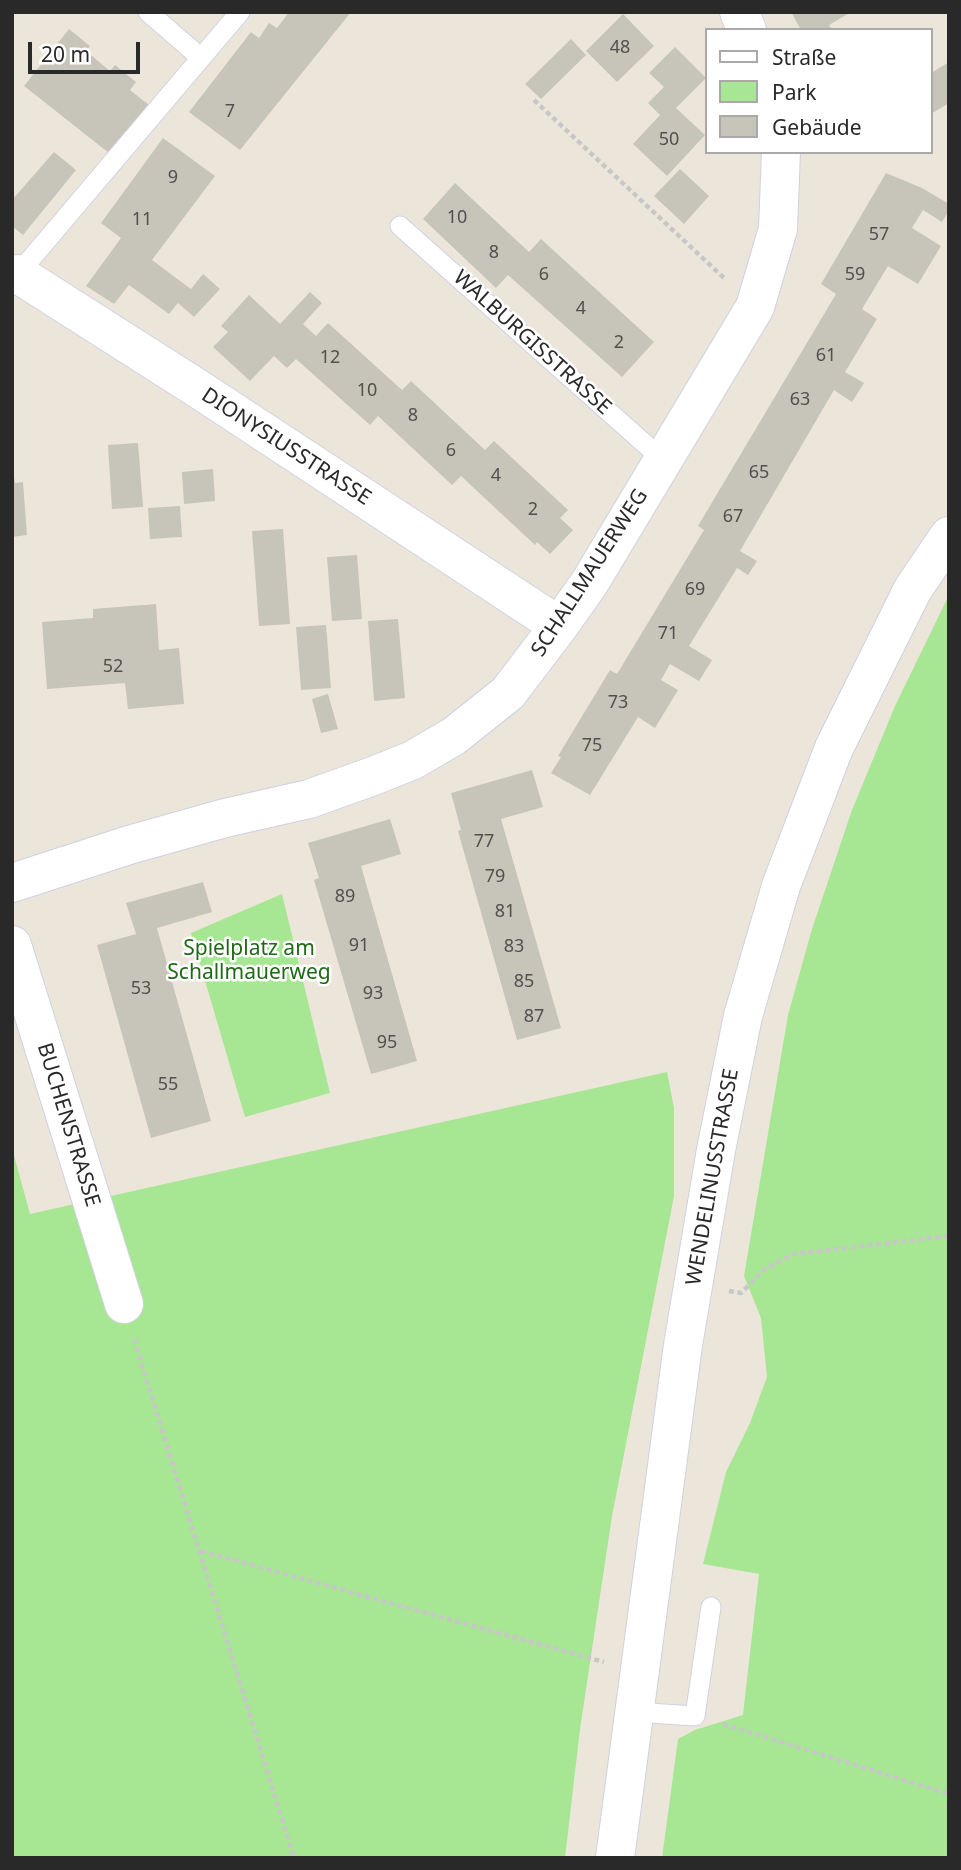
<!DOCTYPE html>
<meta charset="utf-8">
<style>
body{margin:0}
#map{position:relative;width:961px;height:1870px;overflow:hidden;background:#ece6da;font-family:"Noto Sans",sans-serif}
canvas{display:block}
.frame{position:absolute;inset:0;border:14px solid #292929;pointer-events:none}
.legend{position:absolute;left:705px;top:28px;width:228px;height:126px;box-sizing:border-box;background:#fff;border:2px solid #a9a9a9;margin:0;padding:9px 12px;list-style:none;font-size:21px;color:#292929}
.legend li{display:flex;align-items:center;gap:14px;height:35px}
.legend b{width:35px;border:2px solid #a9a9a9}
.scale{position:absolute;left:28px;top:42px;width:112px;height:32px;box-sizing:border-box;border:4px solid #292929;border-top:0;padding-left:9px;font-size:21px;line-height:24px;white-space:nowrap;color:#292929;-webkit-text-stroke:5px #fff;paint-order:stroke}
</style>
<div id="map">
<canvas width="961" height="1870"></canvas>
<div class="frame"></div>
<ul class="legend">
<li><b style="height:9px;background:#fff"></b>Straße</li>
<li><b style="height:19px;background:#a7e693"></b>Park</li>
<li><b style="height:19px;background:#c7c4b9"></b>Gebäude</li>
</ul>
<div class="scale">20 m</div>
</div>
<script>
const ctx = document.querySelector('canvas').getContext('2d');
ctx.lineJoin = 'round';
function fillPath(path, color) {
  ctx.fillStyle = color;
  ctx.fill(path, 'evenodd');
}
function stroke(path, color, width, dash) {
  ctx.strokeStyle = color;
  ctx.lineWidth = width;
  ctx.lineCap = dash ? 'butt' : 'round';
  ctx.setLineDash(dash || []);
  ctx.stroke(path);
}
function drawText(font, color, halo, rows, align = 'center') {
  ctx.font = font + ' "Noto Sans",sans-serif';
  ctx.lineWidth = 5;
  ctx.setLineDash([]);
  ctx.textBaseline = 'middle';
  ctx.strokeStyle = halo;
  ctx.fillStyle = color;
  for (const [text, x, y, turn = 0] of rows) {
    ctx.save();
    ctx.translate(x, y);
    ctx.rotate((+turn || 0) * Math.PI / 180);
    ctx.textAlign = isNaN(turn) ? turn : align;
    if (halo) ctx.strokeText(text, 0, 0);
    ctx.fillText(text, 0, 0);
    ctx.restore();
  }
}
fillPath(new Path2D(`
 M949,595V1858H662L678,1739L695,1730L743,1715L759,1574L703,1564L726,1472L750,1423L767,1377L761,1318L744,1276L788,1015L812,929L852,810L895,706Z
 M282,894L330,1093L245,1117L191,933Z
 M667,1072L674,1108V1196L612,1516L580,1729L565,1858H12V1148L30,1214Z`), '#a7e693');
fillPath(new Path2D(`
 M284,12H351L240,150L189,112L251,32L259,38L269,23L277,28L287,15Z
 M791,12H851L829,25L832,30H801Z
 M623,14L654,46L617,82L586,51Z
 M69,29L90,46L86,51L110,71L115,65L136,82L130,90L149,105L109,153L24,86Z
 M571,39L586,55L541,99L525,84Z
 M675,47L706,78L676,108L705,135L667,176L633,144L660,115L648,103L664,87L649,73Z
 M949,62V103L931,114V73Z
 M163,138L215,176L152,260L191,289L203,274L220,289L194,317L178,303L169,314L129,285L114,304L86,286L121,238L101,223Z
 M54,152L76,170L23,235L12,226V200Z
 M680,169L709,196L684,224L654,196Z
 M886,173L922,188L949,204V210L942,222L923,210L912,228L941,246L918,284L888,266L862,309L877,319L845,372L864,383L852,402L834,390L740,551L757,561L748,575L737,568L689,646L712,660L699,681L670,664L661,680L678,690L655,728L638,717L590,795L551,773L561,757L558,756L610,670L617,674L704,530L698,526L836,294L821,284Z
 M455,183L529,252L541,239L654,342L622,377L508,275L496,288L423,219Z
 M310,292L322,303L303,324L316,336L328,323L402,390L411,381L485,450L494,441L568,510L560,518L573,530L550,554L537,542L535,545L461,476L452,485L378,416L370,425L296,359L287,368L274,356L250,381L213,347L228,332L221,326L249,295L280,324Z
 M138,443L143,507L112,509L108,445Z
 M213,469L215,501L184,504L182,472Z
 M12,477H14L15,483L23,482L27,535L12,537Z
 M180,506L182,537L150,539L148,508Z
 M283,529L290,624L259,626L252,531Z
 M357,555L362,619L332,621L327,557Z
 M156,604L159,650L179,648L184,704L128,709L125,683L47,689L42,622L93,618V609Z
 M398,619L405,698L374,701L368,621Z
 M326,625L331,688L301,690L296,627Z
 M328,694L338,729L321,733L312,699Z
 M532,770L543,807L501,819L561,1028L517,1040L458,831L461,830L451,793Z
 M390,819L401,854L361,866L417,1061L371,1074L314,880L319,878L308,843Z
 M203,882L212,912L157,928L211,1121L151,1138L97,945L136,934L126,903Z`), '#c7c4b9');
const lane = new Path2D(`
 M148,12L201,58
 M400,226L663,460
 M13,271L18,274L240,12
 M634,1712L695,1716L711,1607`);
const street = new Path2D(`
 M739,12L747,30
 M18,274L200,390L559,626
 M12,883L129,845L225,818L309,799L373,776L413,760L454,736L508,693L559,626L590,582L755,307L778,229L781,152
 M12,945L124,1304`);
const secondary = new Path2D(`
 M615,1858L683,1345L716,1150L743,1016L781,886L834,748L913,589L949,536`);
stroke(lane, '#cfd1e3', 21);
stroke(street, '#cfd1e3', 40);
stroke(secondary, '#cfd1e3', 40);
stroke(new Path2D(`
 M534,100L724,278
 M729,1291L741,1293L766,1268L794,1254L949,1236
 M134,1339L294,1858
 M201,1551L604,1662
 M723,1724L949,1794`), '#c7c7c7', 4.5, [5, 3.5]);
stroke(lane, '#fff', 19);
stroke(street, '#fff', 38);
stroke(secondary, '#fff', 38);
drawText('18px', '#50504d', null, [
 ["48",620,48],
 ["7",230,112],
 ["50",669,140],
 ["9",173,178],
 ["10",457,218],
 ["11",142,220],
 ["57",879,235],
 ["8",494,253],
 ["6",544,275],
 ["59",855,275],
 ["4",581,309],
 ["2",619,343],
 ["61",826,356],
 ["12",330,358],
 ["10",367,391],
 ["63",800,400],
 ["8",413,416],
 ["6",451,451],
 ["65",759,473],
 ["4",496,476],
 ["2",533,510],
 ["67",733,517],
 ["69",695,590],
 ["71",668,634],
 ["52",113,667],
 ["73",618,703],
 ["75",592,746],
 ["77",484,842],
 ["79",495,877],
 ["89",345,897],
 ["81",505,912],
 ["91",359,946],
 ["83",514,947],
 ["85",524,982],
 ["53",141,989],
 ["93",373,994],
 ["87",534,1017],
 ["95",387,1043],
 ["55",168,1085]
]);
drawText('21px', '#292929', '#fff', [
 ["WALBURGISSTRASSE",532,343,42],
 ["DIONYSIUSSTRASSE",286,447,33],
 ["SCHALLMAUERWEG",590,573,-57],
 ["BUCHENSTRASSE",68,1125,73],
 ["WENDELINUSSTRASSE",713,1177,-80]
]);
drawText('21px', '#1f6a16', '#fff', [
 ["Spielplatz am",249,949],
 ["Schallmauerweg",249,973]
]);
</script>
